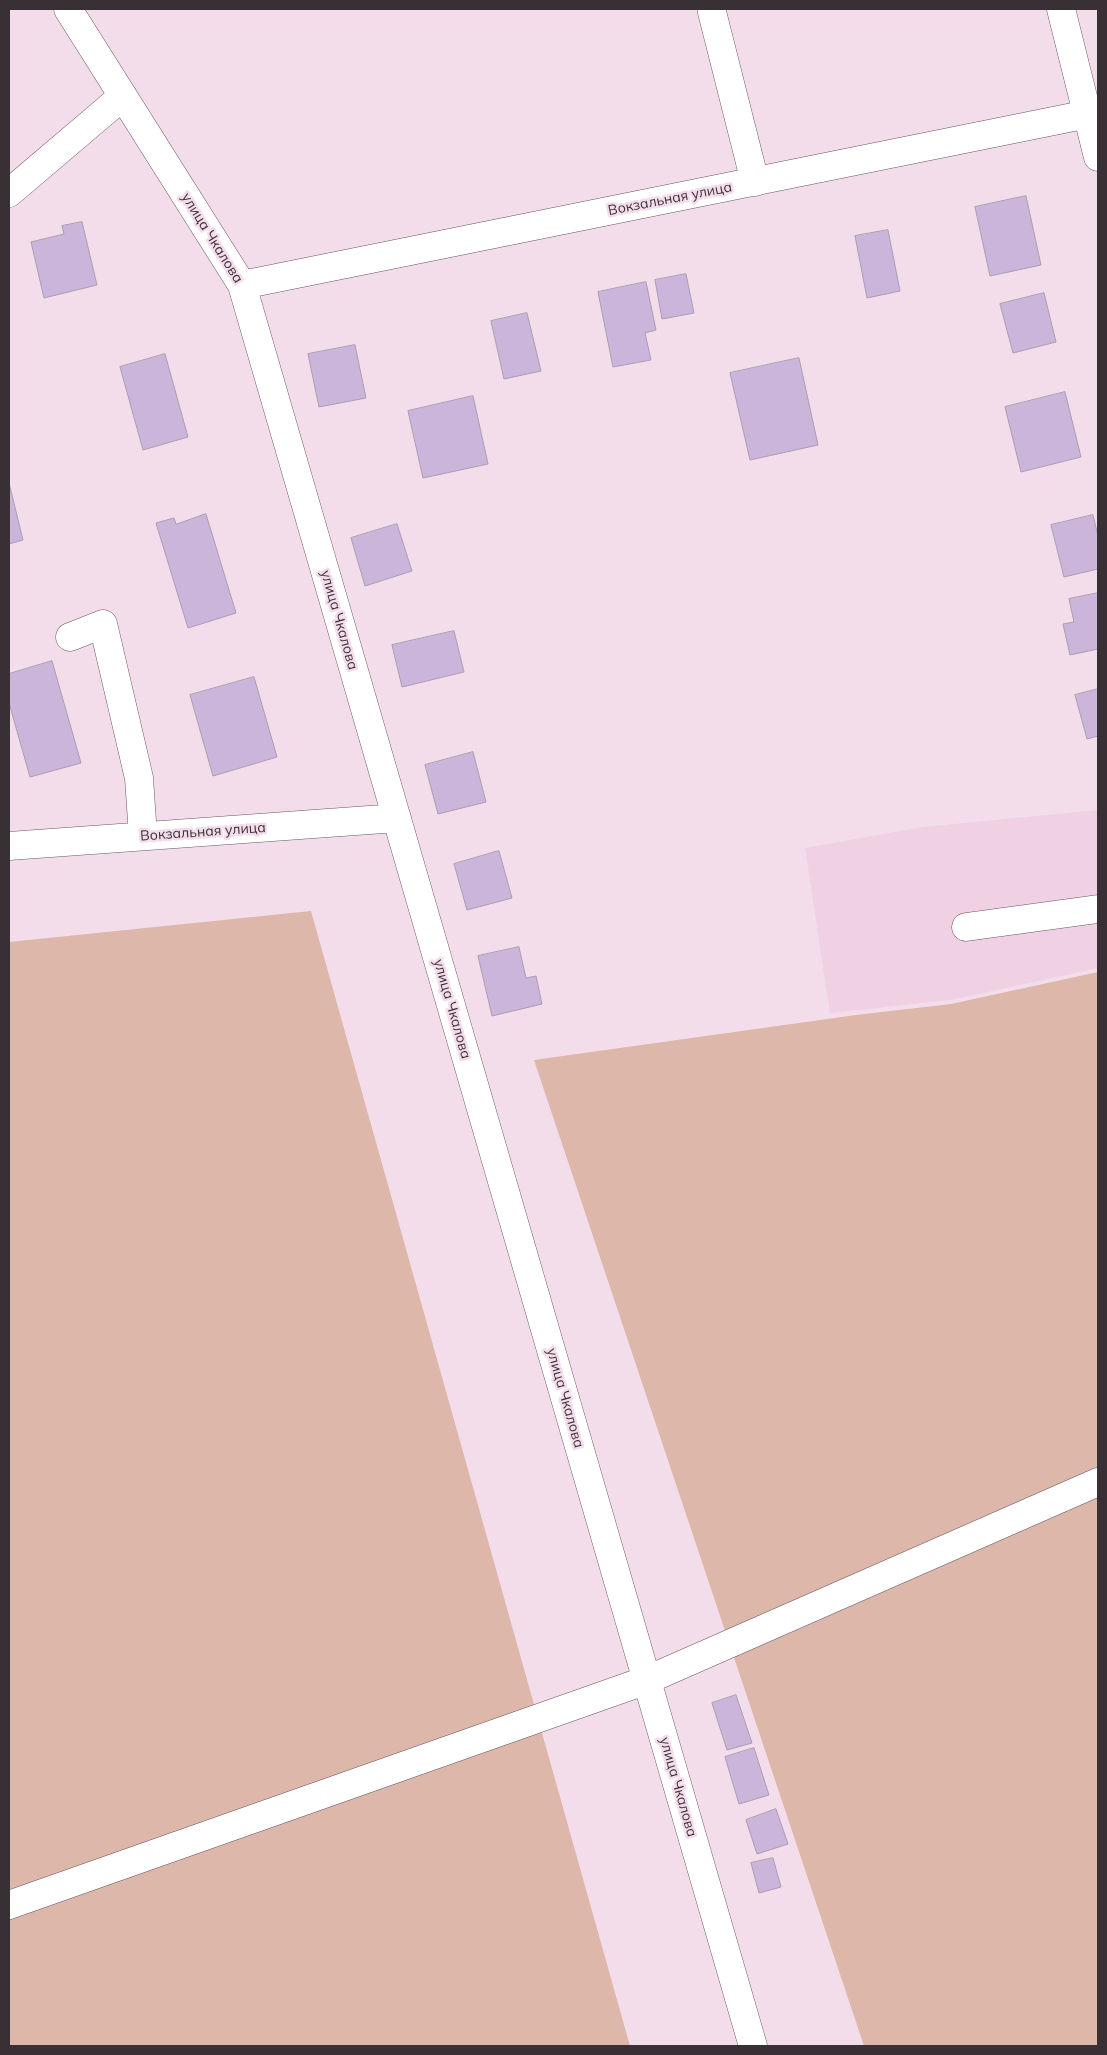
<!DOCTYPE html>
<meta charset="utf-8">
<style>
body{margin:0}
#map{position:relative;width:1107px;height:2055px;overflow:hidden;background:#f4ddea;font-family:Mulish,sans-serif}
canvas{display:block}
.frame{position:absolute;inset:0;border:10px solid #393036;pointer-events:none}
</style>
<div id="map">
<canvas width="1107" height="2055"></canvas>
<div class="frame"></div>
</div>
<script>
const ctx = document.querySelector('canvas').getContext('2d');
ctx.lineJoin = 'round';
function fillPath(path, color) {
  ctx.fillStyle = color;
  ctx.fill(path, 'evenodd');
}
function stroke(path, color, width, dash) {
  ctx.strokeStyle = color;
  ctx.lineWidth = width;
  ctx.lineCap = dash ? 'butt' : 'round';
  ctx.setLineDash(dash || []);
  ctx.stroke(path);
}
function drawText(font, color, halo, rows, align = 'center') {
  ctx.font = font + ' Mulish,sans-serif';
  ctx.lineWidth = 5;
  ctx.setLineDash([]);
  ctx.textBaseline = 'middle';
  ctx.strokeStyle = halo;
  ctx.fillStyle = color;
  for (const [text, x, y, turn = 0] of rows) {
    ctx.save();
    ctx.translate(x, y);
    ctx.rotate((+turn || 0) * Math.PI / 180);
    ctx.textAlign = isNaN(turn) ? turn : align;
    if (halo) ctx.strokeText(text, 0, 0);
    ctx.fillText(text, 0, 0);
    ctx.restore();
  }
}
fillPath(new Path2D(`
 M1098,810V968L951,1000L830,1013L805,848L923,827Z`), '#efd1e3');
fillPath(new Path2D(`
 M311,911L630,2046H9V942Z
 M1098,972V2046H864L534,1060L856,1015L951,1004Z`), '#dcb7aa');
const building = new Path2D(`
 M1026,196L1041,265L990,276L975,207Z
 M82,222L97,285L44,298L31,242L64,234L62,226Z
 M888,230L900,291L867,298L855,236Z
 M686,274L694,313L662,319L655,280Z
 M646,282L656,330L645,333L651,360L613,367L598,292Z
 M1044,293L1056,342L1013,353L1000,304Z
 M527,313L541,371L504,379L491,321Z
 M355,345L366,398L319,407L308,354Z
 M165,354L188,437L143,450L120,367Z
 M799,358L818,445L750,460L730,373Z
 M1065,392L1081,457L1021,472L1005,407Z
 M473,396L488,464L423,478L408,411Z
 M9,483L23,540L9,544Z
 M206,514L236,613L188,628L156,523L174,518L176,524Z
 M1093,515L1098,536V569L1064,577L1051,525Z
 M397,524L412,571L365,586L351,538Z
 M1098,593V649L1070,655L1063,624L1074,622L1069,599Z
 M454,631L464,672L402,687L392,645Z
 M52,661L81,763L30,777L9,703V674Z
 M254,677L277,757L213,776L190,695Z
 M1098,689V736L1087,739L1075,695Z
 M473,752L486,802L438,814L425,765Z
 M499,851L512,898L467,910L454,864Z
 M519,947L526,978L536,976L542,1004L492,1016L478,956Z
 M736,1695L752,1743L727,1750L712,1703Z
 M754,1748L769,1795L739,1804L725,1757Z
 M776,1809L788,1844L757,1854L746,1820Z
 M773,1858L781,1887L759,1893L751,1863Z`);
fillPath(building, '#cbb5db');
stroke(building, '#a89db1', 1);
const minor = new Path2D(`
 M68,9L242,285L753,2046
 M1061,9L1098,157
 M712,12L755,182
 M9,193L123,96
 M242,285L1098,112
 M70,637L103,624L139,778L143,836
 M9,846L397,818
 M966,927L1098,909
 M9,1905L647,1680L1098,1482`);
stroke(minor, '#695662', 29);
stroke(minor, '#fff', 28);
drawText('14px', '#393036', '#f4ddea', [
 ["Вокзальная улица",670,199,-11],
 ["улица Чкалова",212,238,58],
 ["улица Чкалова",339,620,74],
 ["Вокзальная улица",203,832,-4],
 ["улица Чкалова",452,1009,74],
 ["улица Чкалова",565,1398,74],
 ["улица Чкалова",678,1787,74]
]);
</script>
